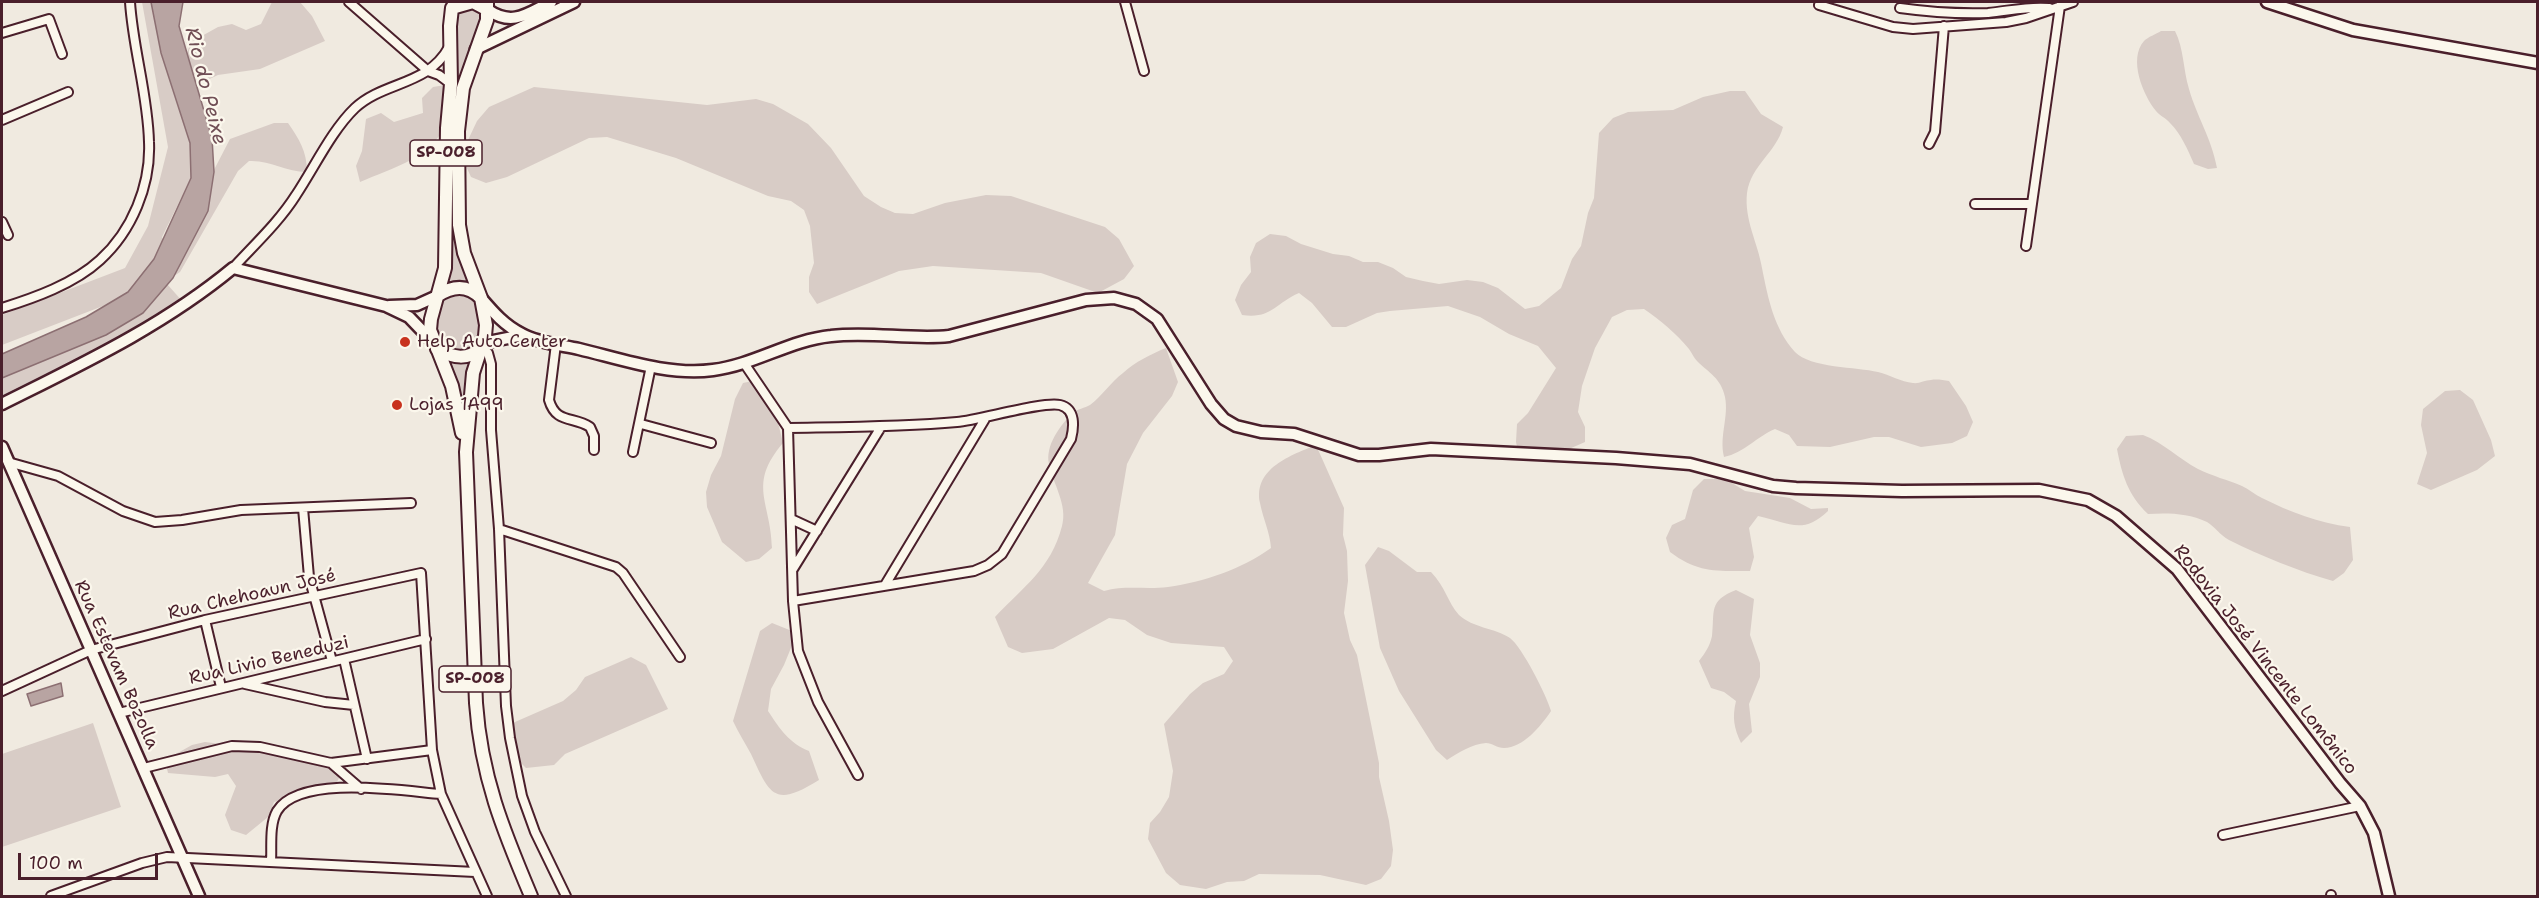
<!DOCTYPE html>
<meta charset="utf-8">
<style>
body{margin:0}
#map{position:relative;width:2539px;height:898px;overflow:hidden;background:#f0eae0;font-family:"Shantell Sans",sans-serif}
canvas{display:block}
.frame{position:absolute;inset:0;border:3px solid #4a1f2b;pointer-events:none}
.scale{position:absolute;left:18px;top:853px;width:140px;height:27px;box-sizing:border-box;border:3px solid #4a1f2b;border-top:0;padding-left:8px;font-size:18px;line-height:21px;white-space:nowrap;color:#4a1f2b;-webkit-text-stroke:4px #fbf7ec;paint-order:stroke}
</style>
<div id="map">
<canvas width="2539" height="898"></canvas>
<div class="frame"></div>
<div class="scale">100 m</div>
</div>
<script>
const ctx = document.querySelector('canvas').getContext('2d');
ctx.lineJoin = 'round';
function fillPath(path, color) {
  ctx.fillStyle = color;
  ctx.fill(path, 'evenodd');
}
function stroke(path, color, width, dash) {
  ctx.strokeStyle = color;
  ctx.lineWidth = width;
  ctx.lineCap = dash ? 'butt' : 'round';
  ctx.setLineDash(dash || []);
  ctx.stroke(path);
}
function drawText(font, color, halo, rows, align = 'center') {
  ctx.font = font + ' "Shantell Sans",sans-serif';
  ctx.lineWidth = 4.5;
  ctx.setLineDash([]);
  ctx.textBaseline = 'middle';
  ctx.strokeStyle = halo;
  ctx.fillStyle = color;
  for (const [text, x, y, turn = 0] of rows) {
    ctx.save();
    ctx.translate(x, y);
    ctx.rotate((+turn || 0) * Math.PI / 180);
    ctx.textAlign = isNaN(turn) ? turn : align;
    if (halo) ctx.strokeText(text, 0, 0);
    ctx.fillText(text, 0, 0);
    ctx.restore();
  }
}
fillPath(new Path2D(`
 M142,2H156L160,50L190,143L191,178L162,237L166,246L134,294L2,345V315L125,268L148,226L168,147Z
 M272,2H300L312,16L325,41L260,69L218,75L203,82L192,71L186,56L191,42L218,27L232,24L246,30L261,24Z
 M473,8L481,17L480,23L456,88L457,14L461,10Z
 M2161,31H2175C2184,49 2183,69 2189,89C2197,117 2211,137 2217,168L2208,169L2194,164C2188,150 2181,134 2170,123C2166,118 2160,116 2156,111C2143,95 2128,59 2144,41C2148,37 2156,34 2161,31Z
 M445,85C446,94 450,109 448,117C437,157 392,168 360,182L356,166L362,151L366,119L381,113L394,122L423,113L422,98L433,87Z
 M534,87L707,105L756,99L773,104L808,124L831,148L864,196L881,207L895,213L913,214L945,203L986,195L1011,196L1105,227L1119,239L1134,266L1124,279L1098,293L1041,273L933,266L899,271L817,304L809,292V277L814,263L810,226L804,210L791,201L768,196L676,158L607,137L589,138L507,177L486,183L471,177L461,155L477,121L489,107Z
 M1730,91H1745L1761,114L1783,127C1776,153 1751,165 1747,193C1744,220 1758,243 1762,268C1768,298 1774,329 1795,352C1810,368 1857,367 1878,372C1890,375 1901,382 1913,383C1919,384 1925,380 1931,380C1936,379 1943,380 1949,381L1966,406L1973,422L1967,436L1952,443L1921,447L1889,437H1874L1830,447L1797,446L1789,435L1775,429C1756,437 1744,453 1724,457C1719,436 1729,417 1725,397C1721,378 1709,373 1697,361C1694,358 1692,353 1689,349C1677,334 1660,320 1644,309L1627,310L1612,317L1595,348L1582,386L1578,412L1585,427V442L1553,456H1519L1516,442L1517,424L1528,413L1556,368L1538,346L1509,334L1480,317L1448,306L1390,311L1377,313L1346,327H1332L1312,303L1299,293C1274,304 1272,319 1242,315L1235,300L1241,285L1251,272L1250,257L1256,243L1270,234L1286,236L1301,244L1333,254L1349,256L1363,262H1378L1393,268L1406,277L1423,281L1439,284L1467,280L1483,282L1498,288L1525,309L1539,306L1561,288L1572,259L1581,246L1588,213L1594,198L1599,133L1613,118L1628,112L1673,110L1703,97Z
 M274,123H288C299,139 307,151 307,172C285,172 271,160 249,161L238,171L180,272L168,280L188,220L230,139Z
 M452,223L460,256L471,286L448,283Z
 M167,284L183,302L169,314L33,381C21,391 17,404 2,409V377L143,313Z
 M462,293L473,297C479,313 481,330 474,346L457,351L442,346C433,328 433,314 445,297Z
 M1166,348L1178,382L1172,396L1143,433L1127,464L1115,535L1088,583L1104,591C1126,585 1146,590 1168,587C1204,582 1242,569 1271,548C1270,532 1263,519 1260,503C1253,468 1292,455 1316,445L1344,508L1343,535L1347,551L1348,581L1344,613L1350,640L1357,655L1379,763V777L1389,821L1393,850L1391,866L1381,879L1366,885L1320,875L1259,874L1244,881L1227,882L1206,889L1180,885L1166,873L1148,839L1150,823L1160,812L1169,797L1173,771L1164,724L1190,694L1203,683L1224,674L1233,661L1224,647L1171,643L1147,635L1125,620L1109,618L1053,649L1022,653L1008,647L995,617C1023,587 1051,569 1062,526C1068,505 1053,484 1049,464C1045,446 1060,425 1073,413C1077,409 1085,408 1090,405C1102,396 1111,382 1123,373C1135,362 1151,354 1166,348Z
 M447,359H471L464,418Z
 M757,380L774,406L783,443C747,485 771,501 772,548L759,559L746,562L722,542L707,507L706,492L711,475L721,456L735,399L743,383Z
 M2460,390L2473,400L2491,440L2495,456L2477,470L2431,490L2417,484L2427,453L2421,425L2423,409L2445,391Z
 M2143,435C2164,443 2179,459 2198,469C2212,476 2228,480 2242,486C2249,489 2255,495 2262,498C2290,512 2319,523 2350,527L2353,560L2344,573L2333,581C2298,571 2261,556 2229,540C2220,535 2215,527 2207,522C2188,513 2168,513 2148,514C2128,495 2122,475 2117,449L2126,436Z
 M1704,479H1718L1732,483L1745,491L1790,498L1811,509L1828,508V511C1802,536 1788,522 1758,516L1749,528L1754,557L1750,571C1716,571 1698,573 1670,552L1666,538L1672,525L1685,519L1693,490Z
 M1378,547L1389,551L1417,572H1431C1445,586 1448,603 1459,615C1473,628 1495,628 1510,638C1522,647 1547,696 1551,711C1541,726 1523,748 1504,748C1497,748 1492,743 1486,743C1472,744 1458,753 1447,760L1436,750L1399,691L1380,648L1365,565Z
 M1736,590L1754,599L1750,635L1760,663V677L1749,704L1752,732L1741,743C1734,728 1732,718 1736,701L1724,692L1711,688L1699,661C1705,653 1710,646 1712,636C1715,611 1708,601 1736,590Z
 M772,623L797,633L784,665L771,689L768,711C780,729 789,743 809,751L819,780C774,808 770,795 751,754C745,743 738,732 733,721L760,631Z
 M631,657L646,665L668,709L565,754L554,765L526,768C515,757 508,748 504,733L515,722L563,701L576,690L585,677Z
 M93,723L121,807L2,847V754Z
 M205,742L307,755L343,770L332,792L318,795L302,793L274,802L268,817L246,835L231,830L225,815L236,786L228,774L215,777L168,773L165,760L192,745Z`), '#d8ccc6');
const water = new Path2D(`
 M151,2H183L179,26L212,138L214,172L208,211L173,278L143,313L106,335L2,378V354L86,317L128,292L154,259L191,178L190,143L161,53Z
 M61,683L63,696L31,706L27,694Z`);
fillPath(water, '#b8a4a2');
stroke(water, '#8c6f72', 1.5);
const street = new Path2D(`
 M349,2L428,71L439,75L451,84
 M1125,2L1144,71
 M1819,5L1893,27L1913,29L2006,22L2026,18L2073,2
 M1900,8C1929,12 1958,14 1988,13C2009,11 2028,6 2049,8
 M2,33L49,19L62,54
 M2,120L68,92
 M1929,144L1935,132L1944,26
 M1975,204H2032
 M2,222L8,235
 M2026,246L2060,6
 M233,268C254,245 279,222 296,195C314,168 332,130 355,108C384,81 428,86 449,47
 M2,308C34,298 74,284 100,260C132,231 151,185 149,142C148,95 133,49 130,2
 M556,344L549,400C556,424 573,416 590,427L594,436V450
 M482,347L488,353L491,364V430L499,529L506,706L510,738L522,796L535,832L566,896
 M744,363L788,428C844,427 900,427 957,422C980,420 1043,401 1060,405C1076,409 1074,427 1071,439L1002,554L988,565L974,571L793,601
 M641,424L711,443
 M788,428L793,601L798,651L818,702L858,775
 M633,452L651,366
 M8,462L58,476L123,511L155,522L182,520L241,510L411,503
 M303,508L309,577L332,661
 M791,519L817,531
 M499,529L616,567L623,573L680,657
 M793,569L881,427
 M885,585L985,419
 M205,620L221,687
 M344,659L367,759
 M245,684L325,702L354,705
 M2,691L91,650L205,620L421,573L432,750L441,794L487,896
 M119,713L426,639
 M331,763L361,789
 M144,768L232,746L260,747L331,763L432,750
 M2223,835L2360,806
 M271,862C272,847 269,825 277,811C300,774 403,791 441,794
 M2331,895V896
 M51,896L142,863L167,857L475,872`);
const secondary = new Path2D(`
 M2267,2L2353,30L2538,63
 M488,10C513,27 528,13 551,2
 M476,49L574,2
 M481,298C493,312 505,326 522,334C538,343 561,345 579,349C621,359 669,376 713,370C754,365 790,340 831,336C870,331 910,340 949,336L1086,300L1114,298L1136,304L1157,319L1211,404L1224,419L1236,426L1261,432L1294,434L1359,455H1379L1431,449L1616,458L1690,464L1773,486L1796,488L1902,491L2039,490L2088,500L2116,516L2177,569L2340,783L2360,806L2374,833L2389,896
 M389,306L417,305L437,296
 M482,347L488,342L523,335
 M2,404C82,364 163,326 233,268L386,306L409,317L432,341
 M2,447L199,896`);
const primary = new Path2D(`
 M456,2L452,8L450,26L451,84L447,128L445,268L431,319L430,330L452,386L462,433
 M487,2V20L463,88L458,131L459,225L464,253L481,298L486,325L485,336L473,373L466,452L476,703C481,776 503,830 531,896
 M452,8L473,2L488,10
 M437,296C452,286 467,284 481,298
 M437,349C453,358 468,361 482,347`);
stroke(street, '#4a1f2b', 12);
stroke(secondary, '#4a1f2b', 15);
stroke(primary, '#4a1f2b', 16);
stroke(street, '#fbf7ec', 8);
stroke(secondary, '#fbf7ec', 10);
stroke(primary, '#fbf7ec', 12);
for (const [x, y, r, color] of [
 [405,342,6,"#c8321e"],
 [397,405,6,"#c8321e"]
]) {
  const dot = new Path2D();
  dot.arc(x, y, r, 0, 2 * Math.PI);
  ctx.fillStyle = color;
  ctx.fill(dot);
  stroke(dot, '#fbf7ec', 2);
}
for (const [x, y, w] of [
 [446,153,72],
 [475,679,72]
]) {
  const box = new Path2D();
  box.roundRect(x - w / 2, y - 13, w, 26, 4.5);
  ctx.fillStyle = '#fbf7ec';
  ctx.fill(box);
  stroke(box, '#4a1f2b', 1.5);
}
drawText('bold 16px', '#4a1f2b', null, [
 ["SP-008",446,153],
 ["SP-008",475,679]
]);
drawText('18px', '#4a1f2b', '#fbf7ec', [
 ["Help Auto Center",417,342],
 ["Lojas 1A99",409,405]
], 'left');
drawText('18px', '#4a1f2b', '#fbf7ec', [
 ["Rua Chehoaun José",252,595,-13],
 ["Rodovia José Vincente Lomônico",2265,660,52],
 ["Rua Livio Beneduzi",269,661,-13],
 ["Rua Estevam Bozolla",116,665,66]
]);
drawText('italic 20px', '#704e55', '#fbf7ec', [
 ["Rio do Peixe",205,86,76]
]);
</script>
